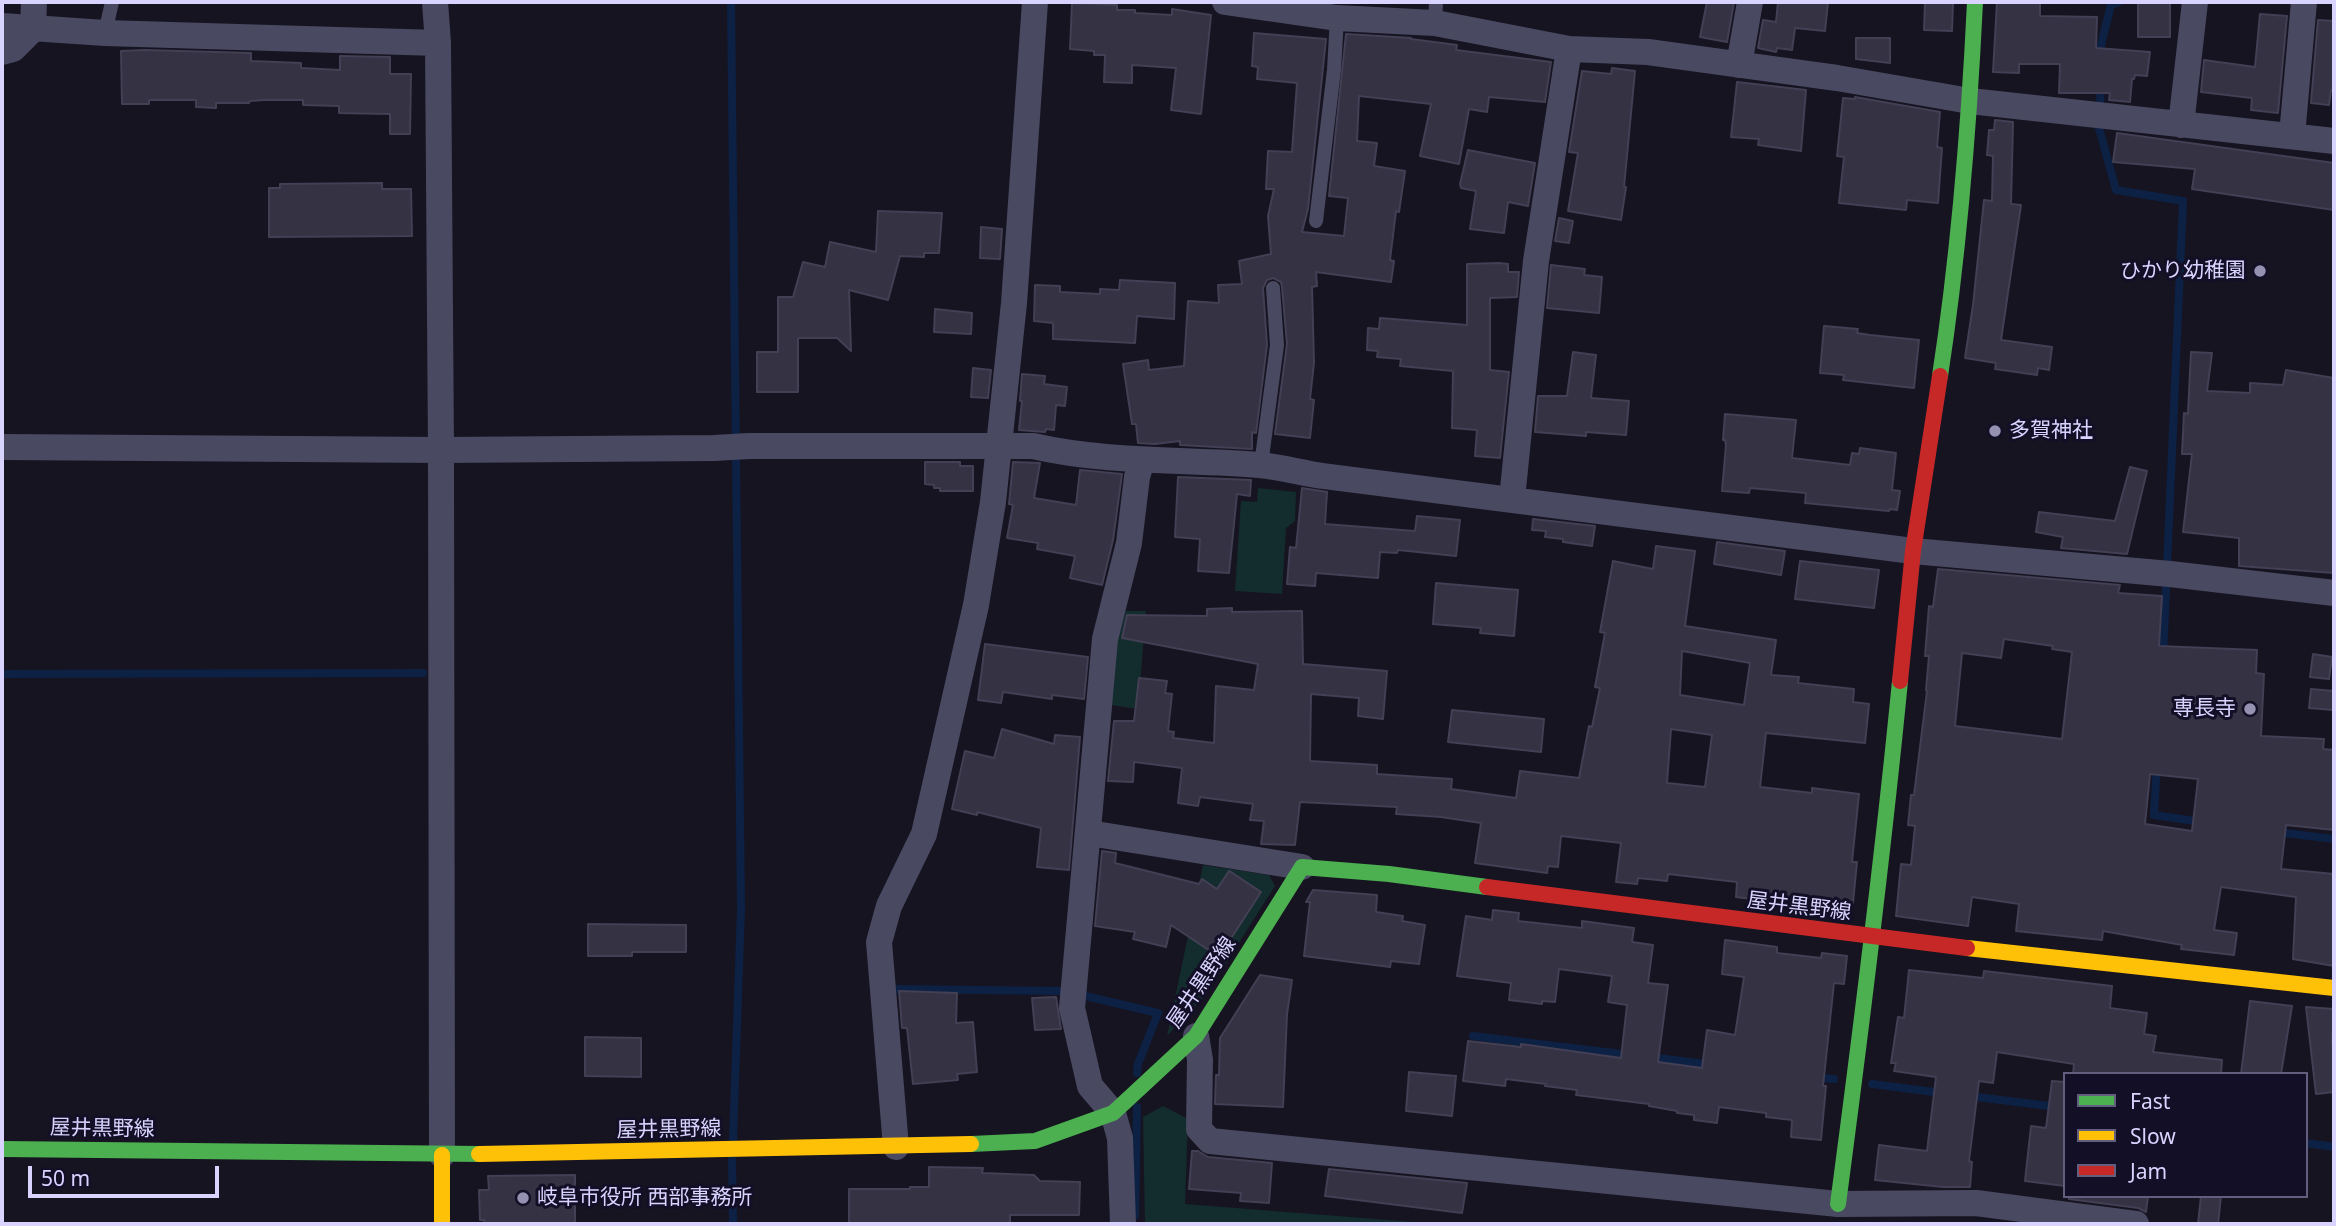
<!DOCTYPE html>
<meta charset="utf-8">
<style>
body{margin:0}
#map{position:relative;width:2336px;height:1226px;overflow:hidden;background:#161421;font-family:"Noto Sans",sans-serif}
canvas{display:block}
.frame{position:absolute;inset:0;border:4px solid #d9d4ff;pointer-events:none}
.legend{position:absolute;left:2063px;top:1072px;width:245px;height:126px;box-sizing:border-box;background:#130f26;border:2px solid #625e7d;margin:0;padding:9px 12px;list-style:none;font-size:21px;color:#d9d4ff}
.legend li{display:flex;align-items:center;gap:14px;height:35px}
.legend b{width:35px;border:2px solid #625e7d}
.scale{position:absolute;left:28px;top:1166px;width:191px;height:32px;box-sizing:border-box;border:4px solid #d9d4ff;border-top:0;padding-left:9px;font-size:21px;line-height:24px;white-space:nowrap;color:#d9d4ff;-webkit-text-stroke:5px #130f26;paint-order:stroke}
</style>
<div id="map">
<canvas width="2336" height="1226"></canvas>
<div class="frame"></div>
<ul class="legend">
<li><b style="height:9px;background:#4caf50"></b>Fast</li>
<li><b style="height:9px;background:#ffc107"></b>Slow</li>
<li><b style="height:9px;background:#c62828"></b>Jam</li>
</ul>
<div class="scale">50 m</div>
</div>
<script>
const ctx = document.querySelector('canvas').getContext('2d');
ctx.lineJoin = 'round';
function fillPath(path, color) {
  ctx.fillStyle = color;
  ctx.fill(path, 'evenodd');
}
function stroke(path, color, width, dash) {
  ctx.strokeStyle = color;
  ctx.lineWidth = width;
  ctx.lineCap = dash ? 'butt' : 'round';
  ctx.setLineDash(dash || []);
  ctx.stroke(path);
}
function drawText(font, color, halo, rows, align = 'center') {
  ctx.font = font + ' "Noto Sans","Noto Sans JP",sans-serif';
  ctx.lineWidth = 6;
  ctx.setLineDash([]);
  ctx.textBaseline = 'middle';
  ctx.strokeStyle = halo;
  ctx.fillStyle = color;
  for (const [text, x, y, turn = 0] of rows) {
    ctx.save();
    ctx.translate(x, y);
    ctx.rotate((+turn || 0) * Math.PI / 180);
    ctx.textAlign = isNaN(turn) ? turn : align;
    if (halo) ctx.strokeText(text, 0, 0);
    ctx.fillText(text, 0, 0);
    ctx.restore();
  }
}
fillPath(new Path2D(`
 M1258,488L1296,492L1295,521L1286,528L1282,594L1235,591L1241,501L1257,502Z
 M1118,611H1146L1138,709L1111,705Z
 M1203,865L1269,875L1275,886L1205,996L1167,1036Z
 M1163,1106L1188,1119L1185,1204L1439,1224H1145L1143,1117Z`), '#132c2d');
stroke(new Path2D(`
 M731,2L741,909L733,1140
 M2101,59V45L2111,5L2119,2
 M2101,85L2099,128L2116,190L2183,201L2163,657
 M2,674L423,673
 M2157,764L2154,815L2202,822
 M2277,832L2334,839
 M895,989L1064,991L1158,1013L1138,1064L1137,1073
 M1473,1036L1630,1055
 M1650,1057L1713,1065
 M1813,1077L1834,1079
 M1872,1084L1942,1093
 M1969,1096L2057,1107
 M2306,1143L2334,1147
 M732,1159L733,1224
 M1135,1216L1137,1107`), '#0d2144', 8);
const building = new Path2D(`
 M1707,2H1734L1727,42L1700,37Z
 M1778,2H1828L1825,31L1795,28L1792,50L1777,48L1776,52L1758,48L1763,20L1776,22Z
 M1925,2H1953L1952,31L1924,30Z
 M1997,2H2040V16L2097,17L2096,48L2150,52L2147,76L2135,75L2134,79H2132L2130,102L2109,100L2110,93H2059L2060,64H2019V73L1993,72Z
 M2138,2L2170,3V37H2138Z
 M1072,3L1117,5V10H1135V13L1172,15V9L1211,15L1201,114L1171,110L1176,68L1132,65V83L1104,82L1105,55H1094V51L1070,49Z
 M2260,14L2287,16L2278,113L2251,110L2252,98L2201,92L2204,60L2255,67Z
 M2318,20L2334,21V91L2331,90L2329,105L2311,103Z
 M1254,33L1326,39L1308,209L1302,232L1344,236L1348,198L1329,196L1346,34L1411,38V39L1457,45L1456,50L1551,62L1545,102L1489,97L1487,112L1469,109L1459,164L1420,156L1431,104L1359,96L1357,141L1377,143L1374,166L1405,171L1399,212L1396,211L1390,260L1394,261L1391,282L1316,272L1317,286L1312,287L1314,363L1310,399L1314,400L1310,438L1275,434L1287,344L1282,287L1281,282L1273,278L1267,280L1263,288L1267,345L1256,433L1252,432V449L1180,445V441L1155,444L1138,443L1136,424H1132L1123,364L1148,360L1149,370L1184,366L1188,301L1219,303L1218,285L1242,284L1239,261L1271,254L1268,216L1274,189H1266L1268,151L1292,152L1297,83L1257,79L1258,67L1252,66Z
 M1856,38H1890V63L1856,59Z
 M145,50L251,53V61L301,63V68L340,70V56L390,57V74H411L410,134H390V114L339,113V106L303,105V100H264L250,101L249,103H216V108L196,107V100H149V104H122L121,51Z
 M1612,68L1635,71L1624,187H1626L1621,220L1568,211L1578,153L1569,152L1582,71L1611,74Z
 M1737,82L1806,90L1801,151L1758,145L1759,139L1731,137Z
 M1855,97L1940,112L1937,147L1942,148L1938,203L1907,200L1906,210L1839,203L1844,157L1837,156L1843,98L1855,99Z
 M1995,120L2013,122L2011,204L2021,205L2001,340L2052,347L2049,370L2038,368L2037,375L1995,369L1996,363L1965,358L1973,305L1984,200L1992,201L1993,156L1987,155L1989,130H1994Z
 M2117,133L2334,163V210L2192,189L2195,169L2113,162Z
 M1468,150L1535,163L1528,206L1508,202L1504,233L1470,229L1476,191L1461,188L1460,184Z
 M382,183V189H411L412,236L269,237V188H280V184Z
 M878,211L942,213L939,253H924V257L900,256L888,300L849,290L851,351L837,338H798V392H757V352H778V297H793L803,262L825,267L830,242L876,252Z
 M1559,218L1573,221L1569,243L1555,241Z
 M981,227L1002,229L1000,259L980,258Z
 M1499,263L1508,264V272H1519L1517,297L1490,298V370L1509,372L1500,458L1475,456L1477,430L1452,428L1453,371L1400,366L1401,359L1377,357L1378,351L1367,350L1368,328L1379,329L1380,318L1467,325V264Z
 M1551,265L1585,269L1584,275L1602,277L1599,313L1547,308Z
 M1120,280L1175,283L1174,319L1137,316L1135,343L1053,339V323L1034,321L1035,285L1060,286V292L1100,294V289L1119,290Z
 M935,309L972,313L971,334L934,332Z
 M1824,326L1858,329L1857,333L1870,335L1919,340L1914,388L1843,380L1844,375L1820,373Z
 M1573,352L1596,355L1591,398L1629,401L1626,435L1586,432V436L1535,432L1538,396H1567Z
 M2191,352L2212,353L2207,391L2250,393V383L2283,385L2286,370L2334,378V573L2239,566V538L2183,532L2192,454H2182L2184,413L2188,414Z
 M973,368L991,370L988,398L971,397Z
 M1022,374L1045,376L1044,384L1067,387L1065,406L1056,405L1054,430L1046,429L1045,432L1019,430L1022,401H1020Z
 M1725,414L1796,420L1792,458L1850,465L1852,453L1859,454L1860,448L1896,453L1892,490L1900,491L1897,510L1890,509L1889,511L1805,503L1806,493L1750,488L1749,493L1722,491L1726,445L1725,440H1723Z
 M925,462H960V466H973V491H940V488H934V485L925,484Z
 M1013,462L1040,463L1034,498L1076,505L1080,470L1122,474L1113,540L1102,585L1070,578L1075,556L1037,549L1038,543L1007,538L1013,505L1009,504Z
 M2130,467L2147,471L2127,554L2061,548L2063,537L2036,532L2039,512L2115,521Z
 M1178,477L1251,480L1250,496L1237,494L1229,573L1198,571L1200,539L1175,537Z
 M1302,488L1327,492L1325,524L1415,531L1417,516L1460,520L1456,556L1398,550L1397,553L1380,552L1378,578L1316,573L1315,586L1287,584L1290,547L1296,548Z
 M1533,519L1595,526L1592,546L1563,542V539L1545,537L1546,531L1532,530Z
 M1717,542L1785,551L1781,575L1714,564Z
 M1656,546L1695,551L1685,626L1776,640L1771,675L1799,677L1798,683L1854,689L1853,702L1869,704L1865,743L1766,733L1760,787L1812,793V788L1859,794L1852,862H1857L1853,903L1800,898L1799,905L1736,897L1737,882L1668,874L1667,881L1638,878L1637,884L1616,882L1621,843L1561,836L1558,867L1548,866L1547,873L1475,863L1481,823L1441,817L1396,814L1397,807L1300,802L1295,845L1261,844L1264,821L1250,820L1253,804L1200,797L1198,806L1178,803L1182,768L1134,762L1133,782L1108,781L1114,721H1134L1139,678L1167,681L1165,693L1172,694L1168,731L1174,732L1173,738L1214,743L1216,686L1254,690L1258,664L1122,638L1127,615L1207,616V609L1232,608V612L1302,611L1303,664L1387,671L1383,719L1358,716L1359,698L1311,694L1310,761L1377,765V774L1452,779L1451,789L1516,798L1520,771L1579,778L1589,726L1592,727L1600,688L1595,687L1605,633L1600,632L1613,561L1653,569ZM1682,651L1750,663L1744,705L1680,695ZM1671,729L1712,735L1705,787L1667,783Z
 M1800,561L1879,570L1874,608L1795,599Z
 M1938,569L2120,585L2118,593L2162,596L2159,646L2257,650L2256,673L2264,674L2261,736L2324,739L2323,749L2334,750V830L2286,825L2281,869L2334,874V966L2293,959L2296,897L2221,887L2214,930L2237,933L2234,955L2181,949L2182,945L2103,931L2102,940L2016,931L2019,904L1972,897L1968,926L1896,916L1901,864L1911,865L1915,826L1908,825L1911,795H1914L1927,691L1926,690L1929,656H1925L1929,606L1933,607ZM2004,639L2053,646L2052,649L2072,652L2062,739L1955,726L1962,653L2001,658ZM2150,774L2198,779L2192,831L2145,824Z
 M1436,583L1518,590L1514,636L1480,633L1481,628L1433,624Z
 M985,644L1088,657L1084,699L1052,695V699L1003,692L1001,703L978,700Z
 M2313,654L2332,657L2329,679L2310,677Z
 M2311,689L2334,691V710L2309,708Z
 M1452,710L1544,719L1541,752L1448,742Z
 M1002,729L1054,744L1055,735L1080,737L1069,870L1037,867L1041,828L977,812V815L952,809L965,751L994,758Z
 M1102,851L1116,853L1115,863L1199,884L1202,879L1217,889L1229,871L1231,872L1261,892L1219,957L1171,925L1166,947L1133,939L1135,932L1095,926Z
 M1313,890L1377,895L1376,912L1403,916L1402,921L1425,925L1419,964L1391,961L1390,967L1304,956L1310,902H1306Z
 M1493,910L1519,913L1518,921L1582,928V921L1634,928L1632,942L1653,945L1648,983L1668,985L1658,1062L1702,1068L1707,1030L1735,1035L1744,977L1722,974L1725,940L1777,947V953L1821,958L1822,953L1847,956L1844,984L1834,983L1823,1086H1826L1821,1140L1791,1137L1792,1120L1766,1117V1113L1719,1107L1717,1123L1694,1120V1115L1677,1113V1111L1649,1106V1104L1576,1095L1577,1090L1545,1086L1546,1084L1506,1079L1505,1086L1463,1081L1468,1041L1521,1047V1044L1621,1058L1627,1005L1608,1002L1612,976L1559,969L1555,1002L1542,1001V1004L1509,1000L1511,983L1457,976L1466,916L1492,920Z
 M588,924L686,925V952H632V956H588Z
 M1909,970L1983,978L1984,971L2112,986L2110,1008L2147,1013L2144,1034L2156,1036L2153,1052L2222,1060L2221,1074H2073L2074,1064L1997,1052L1993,1083L1979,1081L1969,1161L1972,1162L1970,1187H1943L1875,1180L1879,1145L1927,1151L1936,1077L1894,1071L1896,1063H1891L1898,1017L1904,1018Z
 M1260,975L1292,980L1287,1014L1283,1107L1215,1104L1216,1075H1219L1220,1038Z
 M899,991L957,993L956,1023L973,1022L977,1072L957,1074L958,1080L913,1084L907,1028H902Z
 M1056,997L1061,1029L1035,1030L1032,998Z
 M2250,1001L2292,1006L2281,1074H2241Z
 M2306,1007L2334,1009L2332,1044H2334V1092L2316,1094Z
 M585,1037L641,1038V1077L585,1076Z
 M1409,1072L1456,1076L1452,1116L1406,1111Z
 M2052,1081L2065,1082V1186L2025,1181L2031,1126L2046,1128Z
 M1192,1151H1198L1208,1157L1272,1163L1269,1203L1240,1201L1241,1193L1189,1189Z
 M929,1167L983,1168L982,1173L1034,1175L1040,1181L1080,1182L1079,1215H1010V1224H849V1189H910V1187H929Z
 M1329,1169L1467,1183L1462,1213L1325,1196Z
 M575,1175V1224H484V1220H480L479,1190H489L488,1176Z
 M2069,1196H2148L2146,1212L2138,1208L2069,1199Z
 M2201,1196H2221L2218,1224H2198Z`);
fillPath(building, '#343243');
stroke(building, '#433f54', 2);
stroke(new Path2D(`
 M1435,23L1436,2
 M105,33L112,2
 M1316,221L1334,70L1337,18
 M1261,465L1277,345L1273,288`), '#4a4962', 14);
stroke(new Path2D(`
 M435,2L438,43L441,450L442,1155
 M1225,2L1337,18L1435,23L1569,49L1648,52L1837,78L1970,101L2334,141
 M2,26L105,33L438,43
 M2,52L13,49L33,29L34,2
 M1739,65L1750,2
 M2181,125L2195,2
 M2292,135L2304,2
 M2,447L441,450L714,448L749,446H1033C1107,463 1184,459 1259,465C1281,467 1302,473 1323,476L1913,551L2170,574L2334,593
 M1512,499L1536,261L1569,49
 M1089,833L1302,867
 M1196,1036L1200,1060L1199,1129L1210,1141L1838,1204L1976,1203L2136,1224
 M896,1147L879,942L889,906L924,834L976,605L993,502L1014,303L1035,2
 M1123,1224L1120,1138L1113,1113L1090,1086L1072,1008L1105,639L1129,543L1137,477L1142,460`), '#4a4962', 26);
stroke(new Path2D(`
 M1940,376C1959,252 1969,127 1975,2
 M971,1144L1035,1141L1113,1113L1196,1036L1302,867L1389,874L1487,887
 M2,1149L479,1154
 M1838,1204C1861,1030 1883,856 1900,681`), '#4caf50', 16);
stroke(new Path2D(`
 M1967,948L2334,988
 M479,1154L971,1144
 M442,1155V1224`), '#ffc107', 16);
stroke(new Path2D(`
 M1900,681L1913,551L1940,376
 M1487,887L1967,948`), '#c62828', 16);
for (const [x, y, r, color] of [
 [2260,271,7,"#9591b1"],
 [1995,431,7,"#9591b1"],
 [2250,709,7,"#9591b1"],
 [523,1198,7,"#9591b1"]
]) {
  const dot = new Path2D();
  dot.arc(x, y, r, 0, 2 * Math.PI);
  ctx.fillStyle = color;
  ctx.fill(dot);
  stroke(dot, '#130f26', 2.5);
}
drawText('21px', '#d9d4ff', '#130f26', [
 ["ひかり幼稚園",2246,271],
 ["多賀神社",2009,431,"left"],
 ["専長寺",2236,709],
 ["岐阜市役所 西部事務所",537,1198,"left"]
], 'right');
drawText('21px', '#d9d4ff', '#130f26', [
 ["屋井黒野線",1799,907,7],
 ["屋井黒野線",1202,983,-56],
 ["屋井黒野線",102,1129,1],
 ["屋井黒野線",669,1130,-1]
]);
</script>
